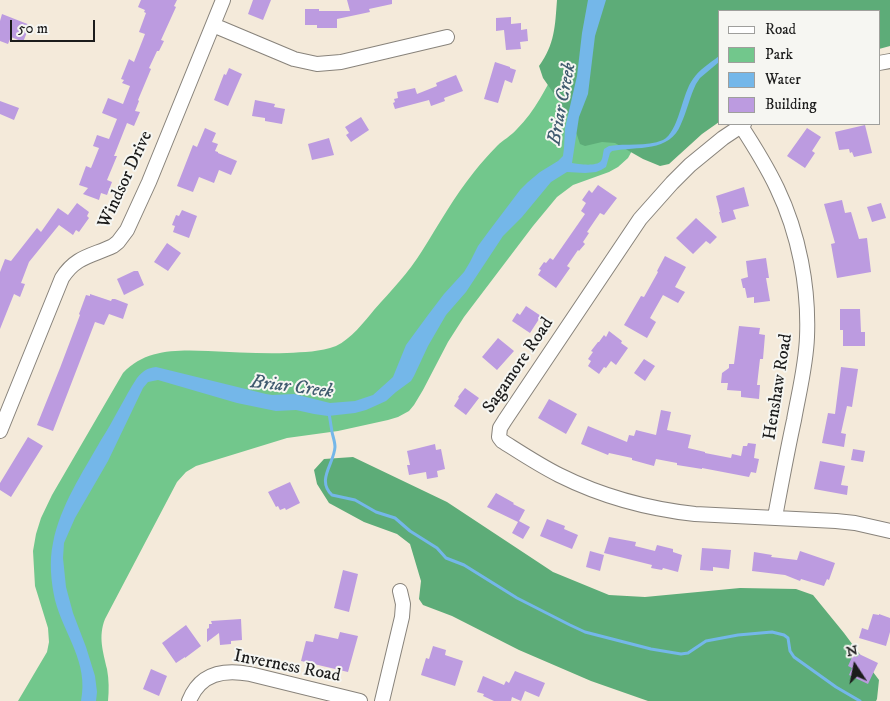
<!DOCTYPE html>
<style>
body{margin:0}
#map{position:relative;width:890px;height:701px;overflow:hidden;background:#f4eada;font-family:"IM FELL DW Pica",serif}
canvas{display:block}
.legend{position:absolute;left:718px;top:10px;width:162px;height:115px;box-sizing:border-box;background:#f6f6f2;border:1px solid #9f9f9c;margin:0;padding:6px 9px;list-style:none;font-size:15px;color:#1c1c1c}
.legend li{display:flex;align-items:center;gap:10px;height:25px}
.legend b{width:25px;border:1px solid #9f9f9c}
.north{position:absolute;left:830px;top:641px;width:50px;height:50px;-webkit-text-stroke:4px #f6f6f2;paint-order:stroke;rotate:349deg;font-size:14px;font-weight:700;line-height:20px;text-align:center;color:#1c1c1c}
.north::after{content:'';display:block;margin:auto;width:18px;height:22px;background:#1c1c1c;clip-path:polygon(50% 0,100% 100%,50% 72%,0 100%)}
.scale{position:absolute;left:10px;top:20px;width:85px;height:22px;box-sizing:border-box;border:2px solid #1c1c1c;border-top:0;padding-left:6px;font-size:15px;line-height:18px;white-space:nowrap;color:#1c1c1c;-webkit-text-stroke:4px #f6f6f2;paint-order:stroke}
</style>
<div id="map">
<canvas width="890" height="701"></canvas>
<ul class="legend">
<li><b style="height:6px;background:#fff"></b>Road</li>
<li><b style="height:14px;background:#72c78c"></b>Park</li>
<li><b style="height:14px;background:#74b7e9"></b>Water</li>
<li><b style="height:14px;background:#bc9be0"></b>Building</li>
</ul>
<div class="north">N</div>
<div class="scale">50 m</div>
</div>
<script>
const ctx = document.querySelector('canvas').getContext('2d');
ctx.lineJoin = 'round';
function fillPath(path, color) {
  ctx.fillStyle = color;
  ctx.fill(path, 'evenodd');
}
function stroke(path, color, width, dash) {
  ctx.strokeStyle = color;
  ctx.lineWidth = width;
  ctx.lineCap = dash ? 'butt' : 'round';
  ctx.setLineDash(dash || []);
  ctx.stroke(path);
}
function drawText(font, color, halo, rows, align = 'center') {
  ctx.font = font + ' "IM FELL DW Pica",serif';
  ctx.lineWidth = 4;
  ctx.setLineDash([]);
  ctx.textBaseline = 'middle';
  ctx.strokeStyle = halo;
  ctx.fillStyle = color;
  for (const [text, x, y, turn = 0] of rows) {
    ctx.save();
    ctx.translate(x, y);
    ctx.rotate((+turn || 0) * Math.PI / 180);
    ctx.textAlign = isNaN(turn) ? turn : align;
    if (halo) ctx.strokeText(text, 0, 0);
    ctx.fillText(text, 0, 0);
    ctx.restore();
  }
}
fillPath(new Path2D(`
 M558,66L638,140L628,158L618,167L609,172L573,185L557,197L533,226L464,317L448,342L423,390L414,405L409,411L398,417L388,420L338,431L287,438L196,466L186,472L177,482L105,619C98,637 103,651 107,669C109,680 109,690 108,701H18L47,652L49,642L48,628L35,586L33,551L36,534L41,518L52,495L123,373C146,349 176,350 208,351C234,352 261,354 287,353C304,352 320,352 336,346C351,339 364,322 374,310C391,291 409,272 422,251C439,224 454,197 474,172C481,163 489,154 497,146C503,140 511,136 517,129C535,111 546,88 558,66Z`), '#72c78c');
fillPath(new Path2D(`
 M557,0H890V46L879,49V11H719V122L702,134L669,164L660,166L643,159L615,143L602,142L585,146L580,144L577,135L566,111L543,78L539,66C555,44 555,26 557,0Z
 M353,457L447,502L553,572L609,595L645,597L740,588L796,589L813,595L844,633L879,680L877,699L876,701H648L591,681L519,650L452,616L423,605L419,599L421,581L410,544L397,534L364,522L329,503L317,484L314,470L324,459Z`), '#5dac78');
fillPath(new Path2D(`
 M588,0H606L595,36L588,94L579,117L572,163C578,164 596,167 601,161C603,158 603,152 604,149L609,146C626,143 646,147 663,140C679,132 682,93 693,79C699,70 710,63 719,56V62L700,78L696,84C690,96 687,111 681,124C670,153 637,146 612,151L610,153L606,167L601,170L596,172L585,173L567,172L551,182L522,217L503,236L466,292L446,315L428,346L414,376L411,381L396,392L386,401L375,406L366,410L355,413L328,416L314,414L296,410L276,411L266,409L237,403L158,380L148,382L143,388L108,461L75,518L64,543L63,558L66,587L73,613L86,647L95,676L97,692L96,701H81C89,662 64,635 55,600C51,582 49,561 53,543C60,506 83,472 101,440C114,420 124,398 137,378C143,371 147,368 156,367L266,394L272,395L294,394L330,403L355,401L373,395L393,377L406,345L428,315L444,294L464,272L470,262L478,246L489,231L520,190L528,182L540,172L558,161L563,156L564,148L565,128L577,76L582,33Z`), '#74b7e9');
stroke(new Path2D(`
 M329,413C330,419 331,426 332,432C333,437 335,442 335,447C334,464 316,480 332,495L355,500L376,512L395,518L410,531L437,548L446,558L464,565L517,598L570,625L585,632L651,649L681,654L688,653L706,641L738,635L772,632L784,635L788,638L790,651L794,657L836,687L860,701`), '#74b7e9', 3);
fillPath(new Path2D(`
 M141,0H177L174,6L176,7L161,40L164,41L159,51H157L149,68L151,69L138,100L139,101L135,111L140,112L134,126L127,123L114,156H117L107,180L112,182L107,195L101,193L99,200L83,194L88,188L79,185L86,166L91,168L99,148L93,146L97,135L109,139L117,119L102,113L108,98L123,104L130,86L122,83L124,80L121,79L129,59L134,62L145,34L139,32L146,13L144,12L145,10L138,7Z
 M253,0H271L263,20L248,14Z
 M347,0H392V4L369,9L370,12L337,19V28H317V25H305V9H319V11H350Z
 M2,14L30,25L23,42L11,37L8,44L0,41V21Z
 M511,17V24L521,23V30L527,29L528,41L520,42L521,49L506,50L504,30L496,31V18Z
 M495,62L510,67V68L516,70L512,83L505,80L498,103L484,99Z
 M229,68L242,74L228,106L214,100L224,74L226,75Z
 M456,75L463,91L444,98L445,101L431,106L429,100L395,109L393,103L395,102L394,99L398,98L397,92L415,88L417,94L437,86L436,83Z
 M255,100L275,104L274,107L285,109L282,124L265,121V118L252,116Z
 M0,101L19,108L14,120L0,114Z
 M361,117L369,130L351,142L346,135L349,133L345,127Z
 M865,125L872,153L854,157L852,152L850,153L849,149L839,150L835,132Z
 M205,128L216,133L212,142L218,144L215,151L218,152V153L237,161L231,175L219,170L214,183L199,177L193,192L177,186L193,145L197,147Z
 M807,128L821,137L812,151L815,153L805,168L787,156Z
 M329,138L334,155L312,160L308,144Z
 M598,185L617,198L604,215L600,213L587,232L589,233L583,242L585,244L579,251L578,250L567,266L570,268L556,288L538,275L541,270L539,269L544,262L546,263L550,258L553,260L585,214L581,211L586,203L582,200L589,190L592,193Z
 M744,187L749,206L733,210L736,219L722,223L719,212H720L716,196Z
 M842,200L845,213L851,212L859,239L867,238L871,272L837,278L831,244L835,243L824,204Z
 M77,203L89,212L87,216L89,218L79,232L76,230L73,235L59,225L29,262L21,283L25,284L20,297L14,294L0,329V272L5,259L11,261L37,228L41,232L58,208L68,215Z
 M881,203L886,218L872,222L867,207Z
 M182,210L197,216L189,238L173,232L175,226L172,225L176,215L179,216Z
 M696,218L717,237L710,244L706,241L693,254L676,238Z
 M167,243L181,253L168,271L154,262Z
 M665,256L686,267L675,287L685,292L678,303L663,295L650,318L656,322L647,338L624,325L641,296L644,297L658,272L657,271Z
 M766,258L769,278H766L770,301L754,303V297L747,298L745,288H743L741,279L748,277L746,261Z
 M134,271H138L144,285L124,295L117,279Z
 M90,294L111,301L112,299H115L128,304L123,319L109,314L104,325L95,322L53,431L37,425L60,368L80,315L79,314L86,295L90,296Z
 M526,306L541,316L530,333L512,321L517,313L520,315Z
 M840,309H860L861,332H865V346H843V330H840Z
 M739,326L760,328L759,334L765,335L763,359H760L757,385H760L759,399L741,397V391L727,390L728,383H721L722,373L729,368V364H734Z
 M609,331L622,341L621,343L628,348L616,365L611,361L606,368L604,367L599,374L588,366L591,361L588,359L593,352L591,351L598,342H599L604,335L606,337Z
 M498,338L514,351L497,370L482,357Z
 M644,359L655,366L645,381L634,373Z
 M841,367L858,369L852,407L847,406L841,433L846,434L844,447L822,443L828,413L835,414Z
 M465,388L479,398L466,415L454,406L459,398L458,397Z
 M549,399L577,414L566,434L538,418Z
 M661,410L671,412L667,430L691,435L688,448L705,452V453L731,458L732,454L741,456L743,446H747L748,443L756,444L754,458L759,459L756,473L751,472L749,477L702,468V469L677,465V463L656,459L654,466L632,460V458L609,453L608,455L581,444L588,426L627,442L629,435L634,436L636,430L656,435Z
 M28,437L43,446L11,497L0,490V483Z
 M435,444L436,450L441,449L445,469L437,471L438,477L427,479L426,472L409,475L407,465H410L407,451Z
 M853,449L865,451L863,462L851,460Z
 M820,461L845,466L841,485L848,486L847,495L814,489Z
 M290,482L300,503L286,510L285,508L280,510L278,506L276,507L268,492Z
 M496,493L514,503L513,504L525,510L519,521L530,527L523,539L512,533L518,522L487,507Z
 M547,519L565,526L564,529L578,535L572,549L540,536Z
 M609,537L636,542L635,546L655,551L657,545L673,549V552L682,555L678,572L663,568L662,570L651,568L652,565L604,553Z
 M702,548L731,550L729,569L713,567V571L700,570Z
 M590,551L604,555L600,571L586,567Z
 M800,551L835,563L829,580L827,579L824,586L801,579L800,581L785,575L752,571L754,552L772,555L771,557L797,560Z
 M343,570L358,574L349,612L334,608Z
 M873,614L879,615V614L890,618V632L886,646L859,638L862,628L868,630Z
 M241,619L242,640L231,641V644L220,645L219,633L207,642V629L209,628V624H212L211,621Z
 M186,625L201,646L185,658V657L176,663L162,643Z
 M340,632L358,636L348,672L301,661L306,641L313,642L315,634L338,639Z
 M433,646L446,650L445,655L463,661L455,686L421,675L426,658L429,659Z
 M859,654L878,663L868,684L849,675L852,668L848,666L853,655L857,657Z
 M151,669L167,676L159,696L143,689Z
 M515,671L545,683L539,697L525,691L521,701L512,697L511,701H494L483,696L484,694L477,692L483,676L504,685L506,681L509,683Z`), '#bc9be0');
const minor = new Path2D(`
 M213,25L294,59L317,64L341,62L447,37
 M879,63L890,61
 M744,124L723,138L690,165L672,183L640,219L505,420L500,428L499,437L502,441C521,453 539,465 559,475C601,496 649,509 695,514L836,521L855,523L890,531
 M741,126C754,146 767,167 777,188C799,234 809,287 807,337C806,365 799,392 794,420C787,452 781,485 775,517
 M0,431L62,278C76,256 92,256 113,246L118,242L127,230L149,182L223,0
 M189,701C200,673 224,669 250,674L360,701
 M382,701L402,617L403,604L400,591`);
stroke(minor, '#88837b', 16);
stroke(minor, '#fff', 14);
drawText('18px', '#1c1c1c', '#f6f6f2', [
 ["Windsor Drive",126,180,-65],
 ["Sagamore Road",519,366,-56],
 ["Henshaw Road",779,387,-81],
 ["Inverness Road",287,667,11]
]);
drawText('italic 19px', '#3f5a6e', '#f6f6f2', [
 ["Briar Creek",563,104,-79],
 ["Briar Creek",292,388,7]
]);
</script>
